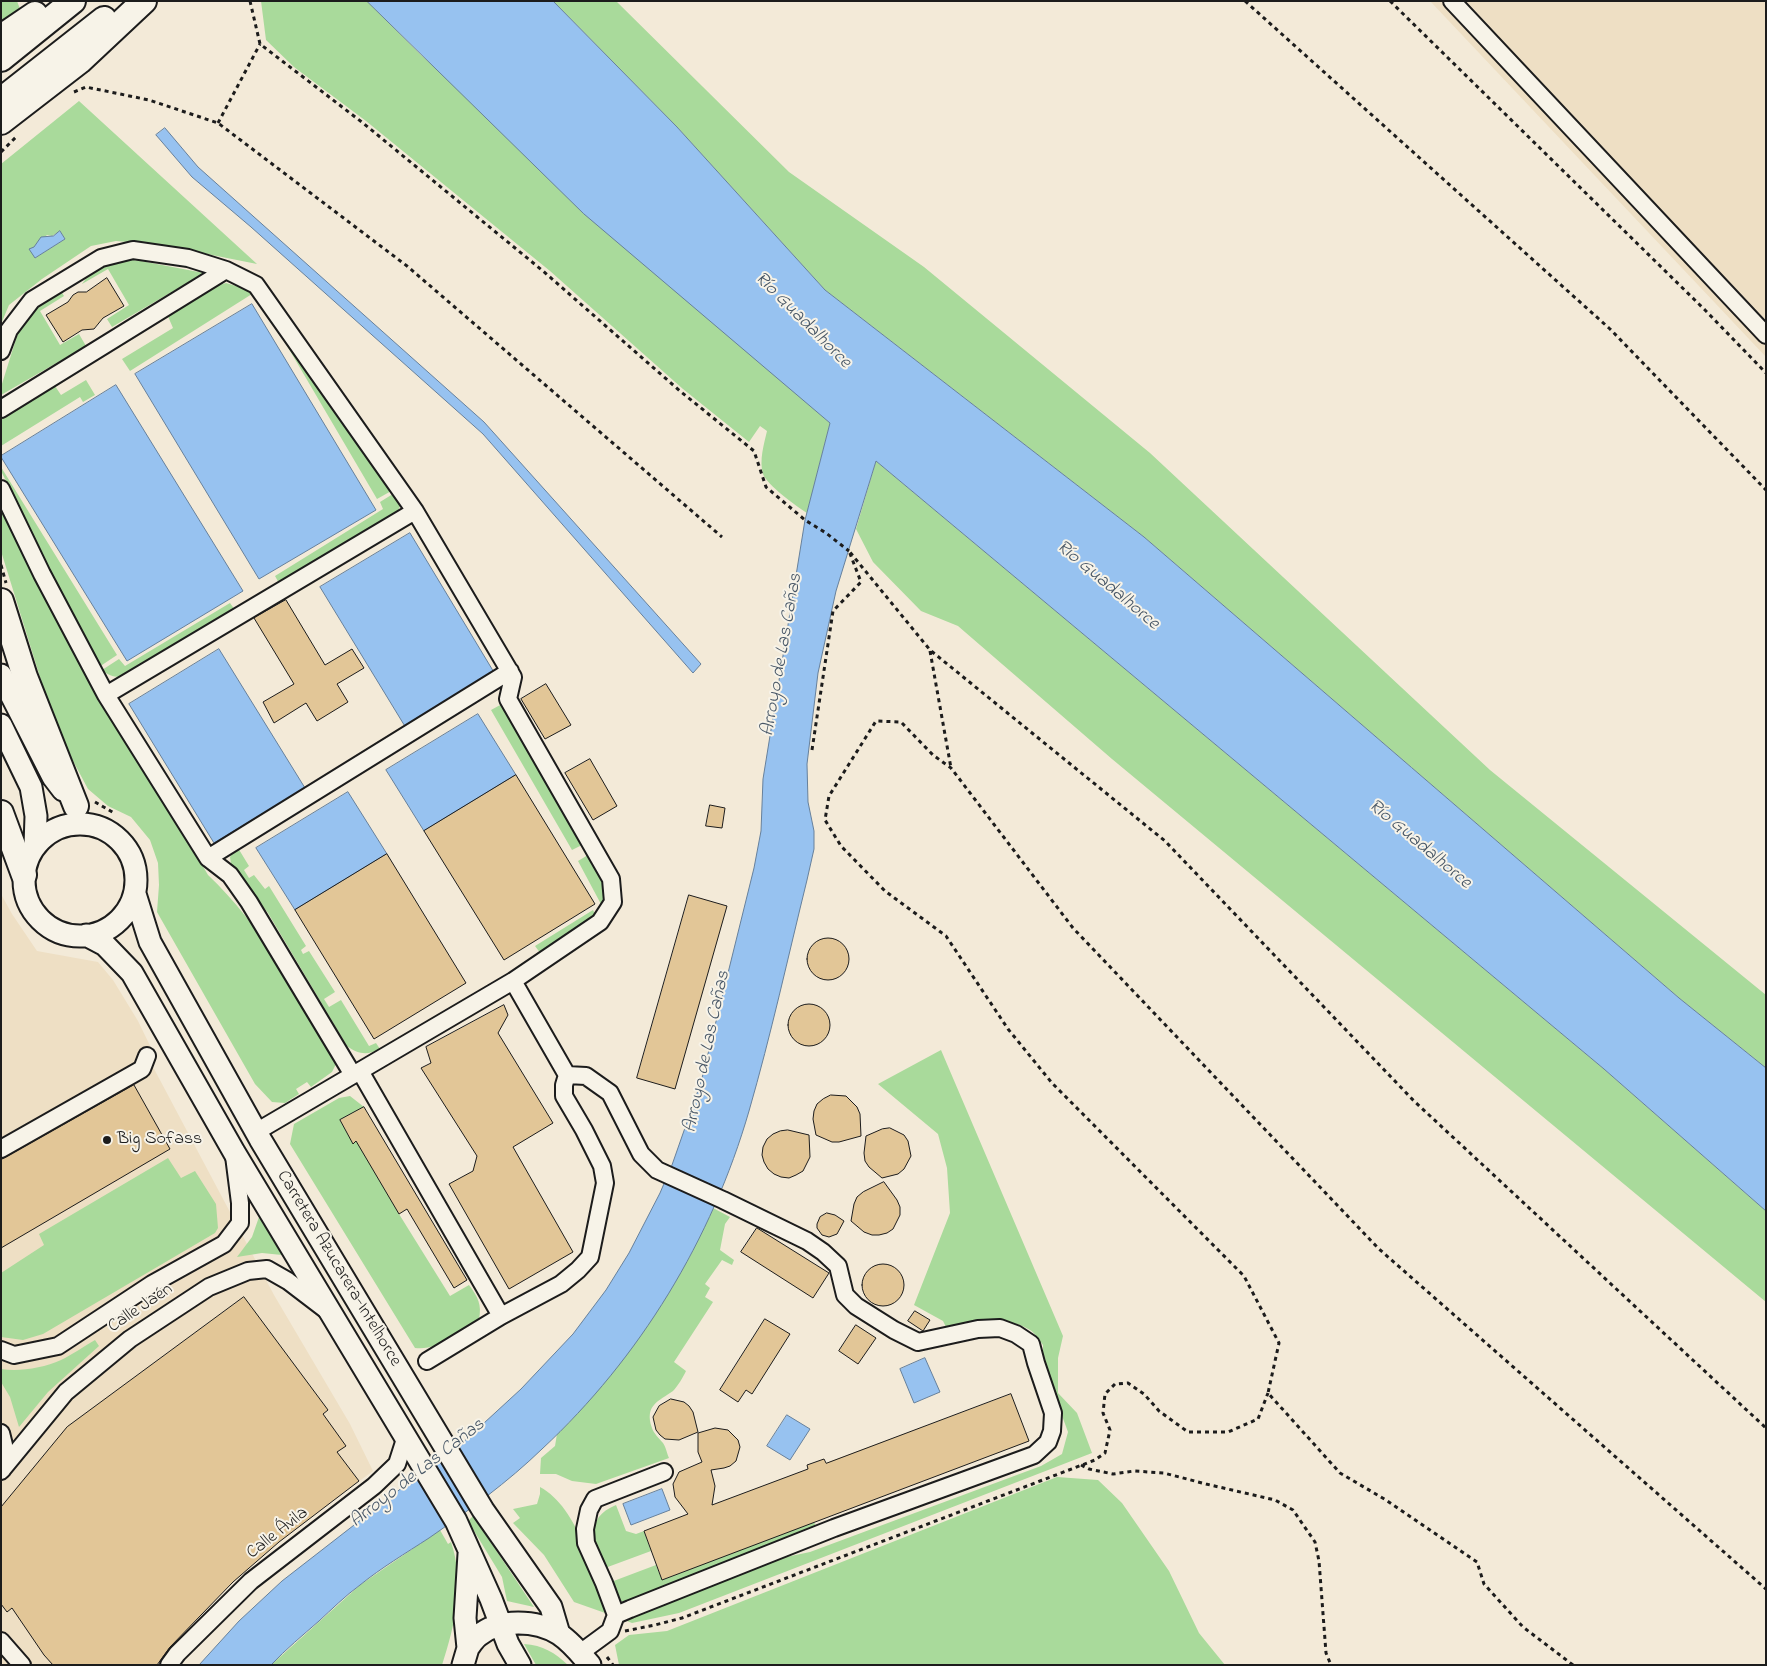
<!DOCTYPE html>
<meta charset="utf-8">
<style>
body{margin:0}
#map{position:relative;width:1767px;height:1666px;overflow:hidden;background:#f3ead8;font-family:"Indie Flower",sans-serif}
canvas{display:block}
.frame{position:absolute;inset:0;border:2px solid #1c1c1c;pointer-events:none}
</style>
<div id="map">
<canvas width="1767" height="1666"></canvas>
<div class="frame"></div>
</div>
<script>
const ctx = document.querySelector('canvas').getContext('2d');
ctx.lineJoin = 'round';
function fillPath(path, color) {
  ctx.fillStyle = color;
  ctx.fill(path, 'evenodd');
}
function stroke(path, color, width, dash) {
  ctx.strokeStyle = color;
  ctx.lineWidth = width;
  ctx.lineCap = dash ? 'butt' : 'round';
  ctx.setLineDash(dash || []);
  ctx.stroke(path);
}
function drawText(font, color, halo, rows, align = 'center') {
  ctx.font = font + ' "Indie Flower",sans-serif';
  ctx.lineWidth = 4;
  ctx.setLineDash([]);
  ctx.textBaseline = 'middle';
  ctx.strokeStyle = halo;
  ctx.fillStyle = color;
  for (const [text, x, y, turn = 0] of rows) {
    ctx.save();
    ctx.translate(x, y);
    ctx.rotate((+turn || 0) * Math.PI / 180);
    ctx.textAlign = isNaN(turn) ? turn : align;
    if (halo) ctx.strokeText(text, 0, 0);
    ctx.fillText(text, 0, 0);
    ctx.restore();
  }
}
fillPath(new Path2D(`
 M1430,1H1766V357Z
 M1,894L12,914L37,951L98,962L113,980L138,1021L156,1058L152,1065L274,1295L350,1424L373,1471L305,1521L264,1554L211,1603L157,1665H1Z`), '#eedfc4');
fillPath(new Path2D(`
 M1,1H17L20,9L1,22Z
 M261,1H367L421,55L830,423L807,513C796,506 767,485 763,474C759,460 764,444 767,431L760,426L749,442L683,389L550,271L366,121L294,67L266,40Z
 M553,1H616L789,172L924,267L1150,453L1490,770L1766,995V1068L1679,998L1144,537L825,290L677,127Z
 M79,101L257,264L162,245L116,241L91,246L42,279L9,305L1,324V164ZM60,231L65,239L35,258L34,247L47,235L52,236Z
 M123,259L141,261L204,273L112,327L107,319L129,305L108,269L82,284C91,270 108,263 123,259Z
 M226,283L246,289L252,294L130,371L122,359L173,328L167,314L212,287Z
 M61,291L64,296L40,311L60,345L79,334L86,346L1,395V387L21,323L37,305Z
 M266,310L393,490L377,499Z
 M86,380L95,395L83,402L80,397L1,446V415L53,383L61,395Z
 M876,461L1604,1069L1766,1211V1302L1112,759L958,626L921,611L873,562L856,529Z
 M1,467L117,655L99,667L1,471Z
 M396,492L401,504L397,513L280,585L275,576L383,509L380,502Z
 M1,506L106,713L119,723L208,875C261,925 295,990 333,1051L336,1064L332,1072L311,1087L307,1082L296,1089L299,1094L285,1103L272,1102L255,1084L157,912L159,885L158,863L150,840L131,817L108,806L88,789L56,729L1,551Z
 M230,603L235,610L128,676C117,678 110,677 102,670L119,659L125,666Z
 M502,704L603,873L606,900L600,915L597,911L602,906L578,861L588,855L582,845L572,850L491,710Z
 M238,848L249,866L244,870L249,878L254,875L265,889L269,886L306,946L301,950L303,954L309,951L335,992L324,999L329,1007L341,1000L369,1046L376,1043L380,1049C368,1055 359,1055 347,1046L268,913L244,884L231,864L230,857L234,851Z
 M593,910L597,918L541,954L535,946Z
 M941,1050L1063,1336L1058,1358V1393L1077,1413L1092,1453L679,1613L632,1623L627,1621L636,1614L786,1557L810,1552L1041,1466L1062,1454L1068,1432L1043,1364V1345C1039,1340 1035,1333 1030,1330C1004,1314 974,1324 947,1329L943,1321L914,1305L950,1213L947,1168L938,1134L878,1084Z
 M350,1096L364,1107L340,1120L353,1143L377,1130L399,1214L450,1296L469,1285C478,1297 482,1305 479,1319C460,1331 439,1351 415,1348L290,1144L294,1124L339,1098Z
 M168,1158L181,1178L195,1171L216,1204L218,1228L215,1233L43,1334L23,1340L1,1337V1273L44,1245L39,1234Z
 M713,1208L730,1217L725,1224L720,1250L734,1260L732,1265L722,1260L705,1284L710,1288L705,1297L713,1302L674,1362L686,1371C683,1377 678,1386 673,1391C659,1401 644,1405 652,1428C654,1434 659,1438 663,1443C666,1447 667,1454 669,1458L596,1484L572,1481L556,1474H540L541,1458L555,1446L557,1434L572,1419L689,1258Z
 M259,1217L282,1255L262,1253L237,1257L252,1237Z
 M95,1340L99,1346L48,1392L19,1427L10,1397L1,1382V1369C19,1372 43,1368 61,1360C72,1355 84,1346 95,1340Z
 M1057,1477L1098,1480L1122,1503L1169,1571L1199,1633L1225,1665H619L615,1645L629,1635L667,1631Z
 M540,1487C579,1508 594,1575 608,1614L574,1602L544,1555L513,1523L520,1518L513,1509L537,1504L540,1494Z
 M616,1505L626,1531L636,1534L644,1531L651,1551L605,1568C595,1541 583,1519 616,1505Z
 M473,1516L534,1607L507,1601L502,1577L468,1521Z
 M814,1522L817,1529L630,1602C615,1603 616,1595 611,1582L656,1565L662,1580Z
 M440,1530L448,1544L451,1542C465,1583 455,1625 442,1665H271L360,1585Z
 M524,1644C543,1645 555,1653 568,1665H536Z`), '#a9da9b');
const water = new Path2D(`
 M367,1H553L677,127L825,290L1144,537L1679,998L1766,1068V1211L1604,1069L876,461L836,591L818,673L807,764L808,802L814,831V849L807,880C788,957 771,1035 749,1111C712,1239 640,1358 542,1449C508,1482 468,1511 429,1538C406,1553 381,1568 360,1585C345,1596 332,1609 319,1621C303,1635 286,1649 271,1665H199L239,1621L282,1581L412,1480L459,1446L521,1389L573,1334L606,1290L629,1253L660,1193L672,1165L701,1082L754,868L761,831L763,779L805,520L830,423L584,214Z
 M165,128L198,167L484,422L701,664L693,673L483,434L251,227L192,177L156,135Z
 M60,231L65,239L35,258L29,249L34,247L41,237L53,236Z
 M252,304L376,510L259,579L135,374Z
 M116,385L243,591L127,661L1,457V456Z
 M410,533L495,674L406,728L320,587Z
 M219,649L305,788L214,843L129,704Z
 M478,714L516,775L424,831L386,770Z
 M348,792L387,854L295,910L256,848Z
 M925,1358L940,1392L914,1403L900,1369Z
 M787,1415L810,1429L790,1460L767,1446Z
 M662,1489L670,1510L631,1525L623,1504Z`);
fillPath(water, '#97c2f0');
stroke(water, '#66809b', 1);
const building = new Path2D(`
 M107,278L124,306L103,318L94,329L82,330L63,342L46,315L68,302L73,295L78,292H86Z
 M286,600L325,665L352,649L364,668L337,684L348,702L317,721L306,703L274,723L263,702L294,684L254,618Z
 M546,684L571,725L545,739L521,699Z
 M590,759L617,806L593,820L565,773Z
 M516,775L595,904L504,960L424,831Z
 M710,805L725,808L722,828L706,826Z
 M387,854L466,983L374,1039L295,910Z
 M689,895L727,906L675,1089L637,1078Z
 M807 959a21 21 0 1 1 42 0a21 21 0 1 1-42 0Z
 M788 1025a21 21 0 1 1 42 0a21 21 0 1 1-42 0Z
 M504,1005L508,1015L498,1033L553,1123L513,1147L573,1252L509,1289L449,1184L473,1171L477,1156L421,1068L431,1063L426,1047Z
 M134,1085L170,1149L1,1248V1160Z
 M831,1095L846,1096L857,1107L860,1114L861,1136L839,1142H832L816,1135L813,1119L814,1111L817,1104L823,1099Z
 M364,1107L467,1280L454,1288L407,1209L399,1214L356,1141L353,1144L340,1120Z
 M890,1128L904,1135L908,1141L911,1156L904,1169L898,1174L882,1178L869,1167L865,1161L864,1153L866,1136L882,1129Z
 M788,1130L809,1135L810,1157L803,1171L796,1175L789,1178L781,1177L774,1174L768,1169L764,1162L762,1155L763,1147L767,1139L773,1134L780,1131Z
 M884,1182L897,1200L900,1207V1215L893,1229L887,1233L879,1235H872L864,1232L851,1221L854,1204L857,1197L863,1192Z
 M827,1213L835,1215L844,1221L837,1234L829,1237L822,1235L817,1228V1224L820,1217Z
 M757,1228L829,1273L813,1298L741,1252Z
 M862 1285a21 21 0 1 1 42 0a21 21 0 1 1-42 0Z
 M244,1297L328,1410L323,1414L346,1446L337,1452L359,1481L279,1542L233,1582L170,1647L157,1665H53L44,1655L12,1608L7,1612L1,1604V1507L67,1427Z
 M915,1311L930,1320L923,1331L908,1321Z
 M765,1319L790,1334L752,1394L746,1390L738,1402L720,1390Z
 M856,1325L876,1338L858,1364L839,1351Z
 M1011,1394L1029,1441L662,1580L644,1531L688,1514L675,1497L673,1484L679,1472L702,1462L698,1452V1433L715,1428L728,1430L738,1440L740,1447L736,1461L730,1466L724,1468L711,1470L715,1486L712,1505L808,1469L807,1465L824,1459L826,1463Z
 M671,1399L684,1402L689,1406L693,1412L698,1432L679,1440L665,1439L660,1435L656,1430L653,1417L659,1406Z`);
fillPath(building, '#e2c697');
stroke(building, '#1c1c1c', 1);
const minor = new Path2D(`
 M1452,1L1766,335
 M1,351L9,330L32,300L101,258L133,250L188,258L226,270L256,285L415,511L513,677L508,699L611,879L613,902L600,922L513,981L256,1132
 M1,409L226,270
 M1,489L42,574L106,695L208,858L230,875L249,902L353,1075
 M106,695L415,511
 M208,858L510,671
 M513,981L567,1075L586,1076L610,1093L641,1154L657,1170L723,1200L807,1241L823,1252L838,1266L845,1295L856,1306L894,1330L918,1342L978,1329L1000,1328L1016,1334L1031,1344L1036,1363L1053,1413L1052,1431L1048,1442L1034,1455L834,1528L630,1609L616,1615L610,1631L580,1653
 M360,1071L501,1316
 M1,1149L142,1069L147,1056
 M1,1350L14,1355L58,1346L152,1284L224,1244L240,1223V1203L234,1156
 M427,1361L501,1316L561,1284L578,1270L590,1257L605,1183L602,1166L584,1130L564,1096V1085L567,1075
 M1,1433L4,1445L2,1470
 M1,1471L66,1392L130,1339L209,1287L248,1271L267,1269L288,1281L326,1310
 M616,1615L604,1583L586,1543L585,1529L589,1510L595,1499L664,1472
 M1,1641L22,1665
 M169,1665L177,1654L251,1581L374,1486L397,1464L406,1436`);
const major = new Path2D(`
 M1,675L53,777L63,790
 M1,725L31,787L36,816L35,846
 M24 880a56 56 0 1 1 112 0a56 56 0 1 1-112 0Z
 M135,894L150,942L260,1139L483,1510L551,1607L559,1634
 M86,935L105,945L132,973L234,1152L456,1521L491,1599L508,1644L520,1665
 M468,1648C471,1644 474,1639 478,1636C499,1618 537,1620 559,1634C571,1642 581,1654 590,1665
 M463,1665L468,1648L465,1618L469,1554`);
const highway = new Path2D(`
 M1,37L35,14
 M1,59L73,1
 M1,100L104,19
 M1,122L80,61L144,1
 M1,601L25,677L76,806
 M1,813L24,875`);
stroke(minor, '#1c1c1c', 20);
stroke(major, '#1c1c1c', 25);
stroke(highway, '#1c1c1c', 28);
stroke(new Path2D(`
 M250,1L260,44L363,123L543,271L680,391L754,451L766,487L805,520L826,533L849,551
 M1245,1L1610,329L1766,490
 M1390,1L1705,310L1766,373
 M74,92L86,87L149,100L218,123L407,266L722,537
 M218,123L260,44
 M1,152L16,137
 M1,565L6,583
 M930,651L951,768
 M812,750L833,611L861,582L849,551L930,650L1165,841L1414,1101L1766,1428
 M95,802L114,813
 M1081,1465L1089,1469L1113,1474L1134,1471L1164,1473L1206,1484L1275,1500L1293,1510L1315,1542L1319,1561L1326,1653L1331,1665
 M625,1631L655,1625L682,1618L1095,1460L1105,1453L1110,1430L1103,1413L1105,1394L1115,1384L1128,1383L1144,1394L1159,1411L1188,1432H1228L1258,1419L1268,1393
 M607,1657L613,1665
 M1573,1665L1523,1627L1484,1584L1477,1562L1386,1500L1340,1473L1268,1393L1279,1343L1244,1276L1052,1083L1008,1029L946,936L885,891L841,846L825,820L829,796L876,721L901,722L933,755L951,768L1073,928L1379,1249L1766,1589`), '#1c1c1c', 3, [4, 4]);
stroke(minor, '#f7f3e8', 16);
stroke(major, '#f7f3e8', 21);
stroke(highway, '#f7f3e8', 24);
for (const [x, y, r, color] of [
 [107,1140,5,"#1c1c1c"]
]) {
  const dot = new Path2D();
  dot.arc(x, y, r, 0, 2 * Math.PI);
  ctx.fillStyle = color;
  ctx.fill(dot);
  stroke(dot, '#f7f3e8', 2);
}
drawText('18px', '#1c1c1c', '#f7f3e8', [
 ["Big Sofass",117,1140]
], 'left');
drawText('18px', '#1c1c1c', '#f7f3e8', [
 ["Carretera Azucarera-Intelhorce",338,1269,59],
 ["Calle Jaén",141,1309,-34],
 ["Calle Ávila",278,1534,-38]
]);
drawText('italic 19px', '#475666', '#f7f3e8', [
 ["Río Guadalhorce",802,321,45],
 ["Río Guadalhorce",1107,586,40],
 ["Arroyo de Las Cañas",783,655,-80],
 ["Río Guadalhorce",1419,845,40],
 ["Arroyo de Las Cañas",708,1052,-78],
 ["Arroyo de Las Cañas",418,1474,-38]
]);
</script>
